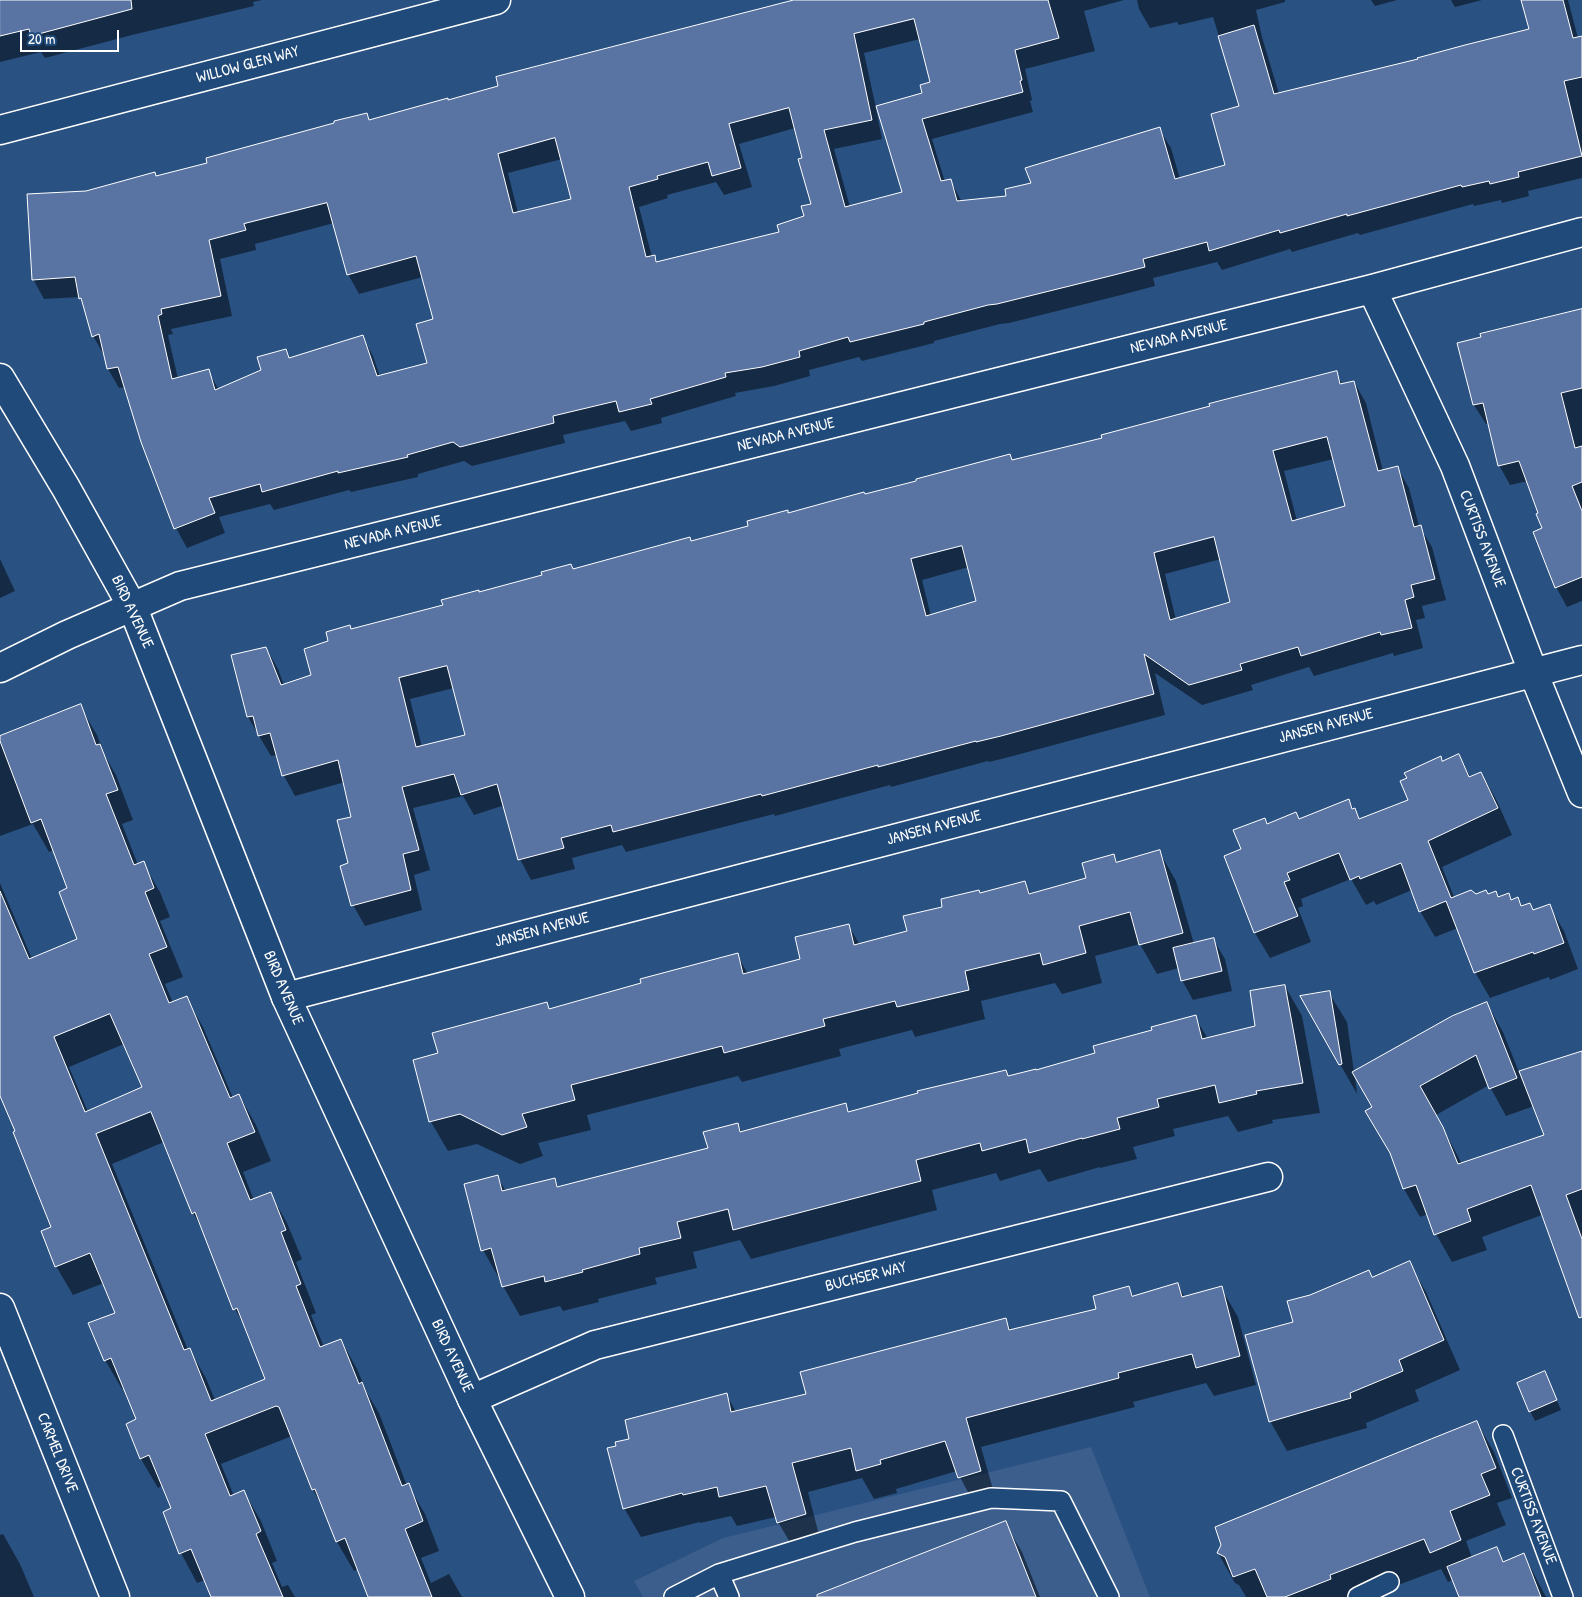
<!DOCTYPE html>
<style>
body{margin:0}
#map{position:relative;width:1582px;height:1597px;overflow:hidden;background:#295181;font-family:"Patrick Hand",sans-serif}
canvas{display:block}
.scale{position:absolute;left:20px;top:30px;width:99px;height:22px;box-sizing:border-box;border:2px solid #fff;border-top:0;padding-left:6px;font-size:15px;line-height:18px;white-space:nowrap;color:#fff;-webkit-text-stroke:4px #1f4a7a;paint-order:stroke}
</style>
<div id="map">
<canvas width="1582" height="1597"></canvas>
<div class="scale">20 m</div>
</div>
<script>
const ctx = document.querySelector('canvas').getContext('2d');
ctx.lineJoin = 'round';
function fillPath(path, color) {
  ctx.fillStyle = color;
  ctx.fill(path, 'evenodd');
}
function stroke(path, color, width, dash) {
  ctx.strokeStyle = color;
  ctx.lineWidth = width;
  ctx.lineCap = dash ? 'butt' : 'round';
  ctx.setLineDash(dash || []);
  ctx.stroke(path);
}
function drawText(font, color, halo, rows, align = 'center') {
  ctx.font = font + ' "Patrick Hand",sans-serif';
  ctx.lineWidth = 4.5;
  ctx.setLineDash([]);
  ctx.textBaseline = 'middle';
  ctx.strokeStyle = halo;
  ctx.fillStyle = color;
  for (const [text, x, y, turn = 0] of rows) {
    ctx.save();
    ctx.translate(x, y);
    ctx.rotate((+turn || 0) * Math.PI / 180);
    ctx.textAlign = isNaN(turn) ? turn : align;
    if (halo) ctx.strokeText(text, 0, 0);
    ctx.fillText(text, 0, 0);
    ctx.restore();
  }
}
fillPath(new Path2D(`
 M1091,1447L1150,1597H643L634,1581L723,1538Z`), '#3b5e8d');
fillPath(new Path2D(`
 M0,0H262L253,2L254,6L132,35L45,58L41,52L0,62Z
 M797,0H1124L1084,11L1095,51L1025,69L1032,100L1030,101L1033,112L932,139L945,182L950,180L962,202L1008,197L1032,183L1159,129L1171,148L1180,179L1226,166L1241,107L1213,17L1179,25L1177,22L1150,28L1139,9L1137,0H1285V2L1256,10L1262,37L1279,94L1419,60L1530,30L1522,0H1568L1578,38L1582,37V178L1528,191L1529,196L1502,203L1501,200L1474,206L1473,204L1360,235L1358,233L1292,252L1290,249L1222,270L1217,262L1153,278L1155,286L1125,294L1009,323L1000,324L934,341V343L862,361L859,357L809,370L810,376L774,386L735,393L736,396L661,418L662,423L631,431L625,421L563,435L565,443L472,466L464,461L418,474V477L351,492L349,490L274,510L270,504L219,517L225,533L187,548L176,528L126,387L119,388L108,369L104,355L93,336L85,306L80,297L44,299L33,279L87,192L157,177L209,164L366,114L370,121L448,101ZM920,39L932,83L924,94L876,108L864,53ZM878,108L903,193L850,207L834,149L882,139L876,109ZM795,128L812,205L805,217L780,233L658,263L654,256L652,257L639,207L668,198L667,195L716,182L724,195L752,187L739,144ZM562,159L572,200L518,213L508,173ZM334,223L348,274L359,294L423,277L435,320L429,364L380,377L373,356L362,336L290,359L286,353L263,371L219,390L208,371L178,379L168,335L173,334L171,329L232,316L220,259L256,250L255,244Z
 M1371,0H1397L1375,6Z
 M1451,0H1482L1455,7Z
 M1582,310V601L1567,607L1556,587L1540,514L1528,481L1510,485L1499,465L1489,424H1486L1474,405Z
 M1336,373L1343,385L1354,382L1366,403L1383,471L1397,467L1409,488L1419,526L1432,547L1446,600L1422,606L1425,618L1416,620L1423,648L1394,656L1393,653L1314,676L1309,667L1251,685L1253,690L1202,705L1155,673L1165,715L1013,756L989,762L988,761L891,787L890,785L775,816L774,814L626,852L622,845L572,858L575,869L531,880L520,859L505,805L474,815L463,796L413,808L430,870L414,875L422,910L365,926L353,905L350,864L353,818L345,782L295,796L284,776L278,755L271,756L248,717L266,648L278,669L284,685L313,676L330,642L352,630L444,606L479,593L544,576L571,565L574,570L691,542L1010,455L1013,461L1103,439ZM1334,459L1347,507L1297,521L1284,471ZM1221,559L1232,603L1176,620L1165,574ZM969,567L977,602L931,616L922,580ZM454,688L466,736L422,747L410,699Z
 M0,559L15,591L0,598Z
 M80,706L97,735L105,756L116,775L133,820L122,824L138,865L143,863L160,892L170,917L160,921L183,977L165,984L173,1003L186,998L203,1027L233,1098L239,1095L256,1125L271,1161L243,1172L254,1200L270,1193L287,1223L302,1259L296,1262L316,1313L311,1315L324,1347L341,1340L357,1369L367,1393L379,1413L407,1486L408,1485L425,1514L439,1551L421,1558L431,1583L449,1574L462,1597H370L358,1569L354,1571L337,1542L325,1510L313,1490L292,1436L221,1464L234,1496L244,1492L261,1521L277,1561L272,1563L282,1587L288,1585L295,1597H212L205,1580L197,1583L181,1553L164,1512L173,1509L163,1485L158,1488L141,1459L137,1420L124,1388L122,1389L105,1360L116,1314L104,1283L73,1295L56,1266L52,1228L17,1132L0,1093V883L32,959L79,940L68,889L54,850L49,852L33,824L0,836V737ZM124,1044L143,1088L88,1112L69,1067ZM164,1142L193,1213L205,1234L235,1309L249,1334L267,1379L215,1400L206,1378L189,1349L188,1350L112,1164Z
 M1458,755L1471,778L1481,773L1496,799L1512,835L1442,867L1454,897L1488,895L1498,899L1508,895L1512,901L1518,899L1522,907L1534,911L1549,906L1564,931L1578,969L1550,980L1549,977L1490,998L1475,972L1458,928L1435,937L1420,911L1412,890L1376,905L1374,901L1366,905L1351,879L1301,899L1303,906L1298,908L1311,942L1270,958L1255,933L1225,857L1243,849L1264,819L1268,825L1299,820L1348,800L1360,820L1410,800L1442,762Z
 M1159,851L1176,881L1194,944L1213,939L1225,959L1232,991L1193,1000L1182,980L1179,968L1157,974L1140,944L1095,956L1102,983L1062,994L1055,983L981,1001L985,1019L915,1037L912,1030L839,1049L841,1056L742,1082L738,1076L587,1115L591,1130L538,1143L543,1156L520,1164L477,1144L448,1151L431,1122L415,1061L439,1054L547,1003L550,1010L737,955L748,974L802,960L848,925L860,945L908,932L944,908L980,894L1025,883L1031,894L1088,879L1113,855L1118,863Z
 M1285,986L1302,1016L1320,1113L1272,1120L1273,1123L1238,1132L1228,1116L1173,1129L1175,1136L1133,1147L1137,1159L1100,1168V1167L1048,1182L1040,1169L1000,1181L996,1173L932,1190L937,1210L751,1259L740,1240L693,1252L697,1268L655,1278L657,1284L598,1299L599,1302L563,1311L560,1306L520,1316L503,1286L501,1279L500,1280L483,1250L497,1177L506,1191L554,1179L559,1188L709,1149L738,1125L742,1132L845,1105L850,1113L1006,1072L1009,1077L1036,1071L1097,1054L1153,1031L1195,1017L1208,1039L1257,1026Z
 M1329,993L1347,1022L1354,1072L1487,1004L1503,1032L1519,1072L1582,1051V1316L1542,1215L1482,1237L1487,1250L1452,1262L1436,1234L1428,1214L1420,1217L1404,1189L1373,1108L1355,1076L1357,1094L1302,997ZM1489,1085L1506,1116L1534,1106L1546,1136L1462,1164L1436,1115Z
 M1409,1263L1426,1292L1460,1370L1415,1390L1419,1401L1366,1423L1367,1428L1287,1451L1270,1421L1294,1323L1311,1296L1372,1278Z
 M1178,1285L1185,1298L1221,1288L1238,1317L1256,1385L1214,1396L1206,1383L1133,1402L1135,1407L981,1447L996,1500L975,1506L957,1471L896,1489L897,1493L874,1499L862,1478L808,1492L821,1543L795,1551L778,1522L776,1517L737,1526L731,1516L700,1523V1522L641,1537L624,1508L617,1446L726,1394L736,1412L807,1395L1005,1320L1012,1331L1097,1309L1129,1288L1134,1297Z
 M1544,1372L1561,1410L1535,1421L1530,1411Z
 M1477,1423L1494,1452L1512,1498L1497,1503L1506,1525L1466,1541L1472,1558L1496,1549L1505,1563L1524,1555L1546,1597H1460L1454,1579L1448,1582L1441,1569L1366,1597H1246L1239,1585L1235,1583L1218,1553Z
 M1005,1523L1022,1552L1040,1597H816Z
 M3,1534L20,1564L34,1597H0V1535Z`), '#0007');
const building = new Path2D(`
 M0,0H131L132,9L31,36L29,29L0,36Z
 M794,0H1048L1059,38L1015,50L1022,80L1020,81L1023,92L922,119L941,181L951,179L957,201L1006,196L1005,189L1031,183L1025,168L1160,127L1175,179L1225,165L1211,114L1239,106L1218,36L1254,25L1274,94L1418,59L1417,58L1465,45L1529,29L1521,0H1563L1573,38L1582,36V77L1564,81L1582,156L1518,172L1519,177L1490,184L1489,181L1462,187L1461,185L1347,216V214L1280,233L1279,230L1209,251L1207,242L1143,259L1145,267L1114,275L997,304L988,305L924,322V324L850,342L848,337L799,351L800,357L762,367L725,373L726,377L650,399L652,404L619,412L616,401L553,416L554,423L460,447L453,442L407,455L408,457L338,473V471L262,492L260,484L209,498L215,513L174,529L141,442L118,367L107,369L99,334L92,337L81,298L79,299L75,277L32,280L27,194L86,191L155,172L156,176L207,163L206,158L334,123V121L367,113L369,120L448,98V100L498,86L496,77ZM914,19L930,82L920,85L922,93L876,106L902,192L845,207L824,130L872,120L854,34ZM789,108L802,158L798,159L811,204L801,206L804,216L777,225L779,232L656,262L655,255L646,257L629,187L658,179L657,176L708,162L712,176L741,168L729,124ZM555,138L571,199L513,213L498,154ZM327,203L347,275L416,256L433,319L416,324L427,363L377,376L363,335L289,358L286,349L257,357L261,370L215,390L209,369L172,379L158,316L162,314L161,309L221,296L209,240L246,230L244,224Z
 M1582,309V388L1561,393L1575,448L1582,446V482L1572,486L1582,511V577L1555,588L1533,532L1542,528L1536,514L1538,513L1519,461L1498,466L1483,403L1473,405L1457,343L1481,337L1480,334Z
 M1337,371L1340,384L1354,381L1378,471L1398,466L1414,527L1421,525L1435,579L1411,585L1414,597L1405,600L1412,628L1381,635L1380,632L1301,656L1298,647L1240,664L1242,670L1189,685L1144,654L1154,694L1001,736L976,742V741L878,767V765L762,796L761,794L613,832L611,825L561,838L564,848L518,860L497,784L461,795L454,774L402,787L419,850L403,854L411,890L351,906L340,866L348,863L337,820L351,817L338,760L282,776L270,733L258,736L253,716L247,717L231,655L266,647L281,685L311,675L304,649L328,641L326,632L350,625L351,629L443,605L441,600L479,590V592L542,575L541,572L571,564L573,569L690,537L691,541L748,526L747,521L788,510V513L864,492L865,494L916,481V479L1010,454L1012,460L1102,438L1101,435L1210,406L1209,404ZM1327,437L1345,506L1292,521L1273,451ZM1214,537L1230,602L1170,620L1154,553ZM962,546L976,601L926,616L911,559ZM447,666L465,735L416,747L399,678Z
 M81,704L96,745L100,744L118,790L106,794L134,865L144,861L154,888L145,892L167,947L149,954L169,1003L187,996L230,1098L239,1094L255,1132L227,1143L250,1200L271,1192L286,1230L281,1232L301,1284L296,1286L320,1347L341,1339L359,1384L362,1382L402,1486L409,1483L423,1521L405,1529L432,1597H368L345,1538L336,1542L315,1489L312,1490L279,1407L276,1406L205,1434L230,1496L244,1490L261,1531L256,1534L283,1597H211L191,1549L179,1554L163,1512L171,1508L149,1455L140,1459L126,1424L136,1419L111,1358L104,1361L88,1323L115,1313L90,1253L55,1267L41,1231L51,1227L13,1132L15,1131L0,1096V891L29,959L77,939L59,892L67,888L41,819L31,823L0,741V736ZM110,1014L142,1087L85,1112L54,1037ZM151,1112L192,1214L195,1212L233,1310L237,1308L265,1379L211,1401L190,1348L184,1350L96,1134Z
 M1459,754L1469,777L1481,772L1498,808L1428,841L1451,898L1471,890L1476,894L1486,890L1488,894L1496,891L1498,897L1509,893L1511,900L1518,897L1521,906L1530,903L1533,910L1550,904L1564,943L1534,954L1533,952L1474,973L1446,901L1419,912L1401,863L1360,879L1359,876L1350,880L1339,853L1287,873L1290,880L1284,882L1298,916L1254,933L1224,856L1241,849L1233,830L1265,818L1267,824L1296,812L1299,819L1349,799L1352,809L1355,808L1359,819L1408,800L1400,781L1407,778L1404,773L1441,756L1442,761Z
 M1160,850L1183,933L1139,945L1130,912L1079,926L1086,953L1043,965L1040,953L965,971L969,990L897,1007L895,1001L823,1019L825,1026L724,1053L722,1046L571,1085L575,1100L522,1114L527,1127L502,1135L460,1114L429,1122L413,1060L438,1053L432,1033L547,1002L549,1009L641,983L640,979L738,953L743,974L800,959L795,937L849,924L854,945L907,931L903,916L942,907L941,899L979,890L980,893L1025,881L1029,894L1086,878L1082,863L1114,854L1116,862Z
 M1214,938L1222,971L1181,981L1173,948Z
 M1285,985L1303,1083L1256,1091L1257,1094L1219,1103L1215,1085L1157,1099L1159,1107L1117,1118L1120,1129L1082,1139V1138L1029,1153L1026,1139L982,1151L980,1143L916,1160L921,1181L733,1230L728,1209L677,1222L681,1238L639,1248L640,1254L582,1270L583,1272L545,1282L544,1276L502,1287L491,1248L481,1251L464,1184L498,1175L502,1191L555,1178L557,1187L708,1148L703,1132L738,1123L740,1132L846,1103L848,1112L918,1093L917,1091L1006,1070L1008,1076L1036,1069V1070L1095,1053L1093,1046L1152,1030L1151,1027L1196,1015L1202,1039L1255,1026L1250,991Z
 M1330,991L1342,1064L1339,1065L1300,996Z
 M1487,1002L1517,1078L1489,1089L1476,1055L1420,1086L1443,1127L1458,1164L1544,1135L1519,1071L1582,1051V1189L1566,1195L1582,1239V1317L1579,1318L1531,1185L1467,1209L1471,1221L1434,1235L1416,1185L1403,1189L1390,1153L1365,1111L1372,1107L1352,1072L1452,1016Z
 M1410,1261L1444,1340L1399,1360L1403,1371L1350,1393L1351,1398L1269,1422L1245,1335L1293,1322L1287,1301L1310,1295L1369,1270L1372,1277Z
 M1178,1283L1182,1297L1222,1286L1240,1356L1196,1368L1192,1354L1118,1373L1119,1378L966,1418L981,1471L958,1478L945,1441L880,1460L881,1464L856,1471L851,1448L792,1463L806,1514L777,1523L766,1486L719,1497L717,1487L683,1495L682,1493L623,1509L607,1448L616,1446L615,1442L629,1439L625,1420L727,1393L731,1412L806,1394L800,1372L1006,1318L1009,1330L1096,1309L1093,1296L1129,1286L1132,1296Z
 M1545,1371L1557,1400L1529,1412L1517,1383Z
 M1477,1421L1496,1468L1481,1474L1490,1495L1450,1511L1461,1540L1430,1553L1424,1539L1330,1575L1331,1579L1285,1597H1267L1255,1569L1233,1577L1225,1557L1217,1553L1221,1545L1215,1527L1431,1439Z
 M1006,1521L1036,1597H817V1595Z
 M1497,1547L1503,1562L1524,1553L1541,1597H1459L1447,1567Z`);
fillPath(building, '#5973a2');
stroke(building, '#fff', 1);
const service = new Path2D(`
 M1503,1435L1563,1597
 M719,1574L729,1597
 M674,1597L719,1574L855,1532L991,1498L1061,1501L1109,1597
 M1358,1597L1389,1582`);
const minor = new Path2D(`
 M0,130L496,0
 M1372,289L1455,466L1533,672L1582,793
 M0,668L67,635L180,586L1372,289L1582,232
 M286,997L1582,660
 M0,1308L115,1597
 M472,1399L595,1345L1268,1177`);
const secondary = new Path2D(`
 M0,378L66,488L133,608L286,997L472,1399L570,1597`);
stroke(service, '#fff', 22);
stroke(minor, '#fff', 31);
stroke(secondary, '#fff', 31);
stroke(service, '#1f4a7a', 19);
stroke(minor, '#1f4a7a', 28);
stroke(secondary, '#1f4a7a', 28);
drawText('16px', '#fff', '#1f4a7a', [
 ["WILLOW GLEN WAY",248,65,-15],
 ["NEVADA AVENUE",1179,337,-14],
 ["NEVADA AVENUE",786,435,-14],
 ["NEVADA AVENUE",393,533,-14],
 ["CURTISS AVENUE",1482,539,69],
 ["BIRD AVENUE",132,612,65],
 ["JANSEN AVENUE",1326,726,-15],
 ["JANSEN AVENUE",934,828,-15],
 ["JANSEN AVENUE",542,930,-15],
 ["BIRD AVENUE",283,988,67],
 ["BUCHSER WAY",866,1277,-14],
 ["BIRD AVENUE",452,1356,65],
 ["CARMEL DRIVE",57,1453,68],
 ["CURTISS AVENUE",1533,1516,69]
]);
</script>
